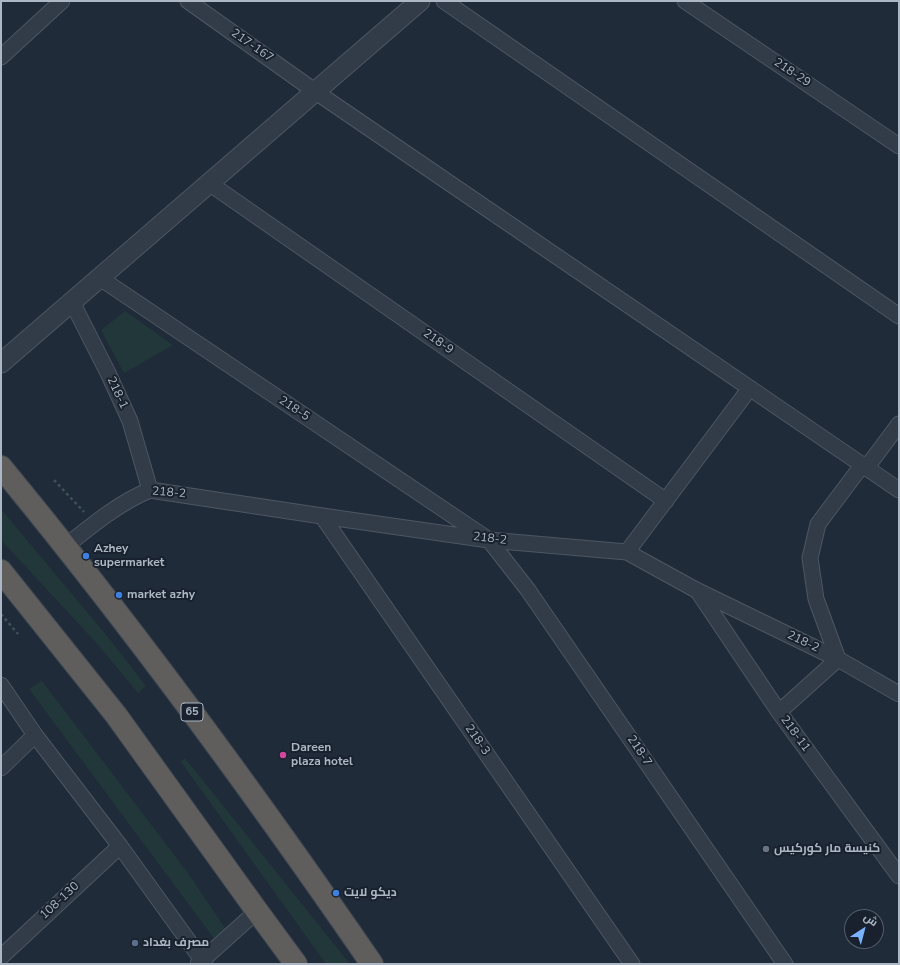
<!DOCTYPE html>
<meta charset="utf-8">
<style>
body{margin:0}
#map{position:relative;width:900px;height:965px;overflow:hidden;background:#1f2b38;font-family:"Nunito Sans",Cairo,sans-serif}
canvas{display:block}
.frame{position:absolute;inset:0;border:2px solid #acb7c5;pointer-events:none}
.north{position:absolute;left:844px;top:909px;width:40px;height:40px;box-sizing:border-box;background:#18212d;border:1px solid #535d6a;border-radius:50%;rotate:36deg;font-size:11px;font-weight:700;line-height:16px;text-align:center;color:#acb7c5}
.north::after{content:'';display:block;margin:auto;width:14px;height:18px;background:#7ab2fd;clip-path:polygon(50% 0,100% 100%,50% 72%,0 100%)}
</style>
<div id="map">
<canvas width="900" height="965"></canvas>
<div class="frame"></div>
<div class="north">ش</div>
</div>
<script>
const ctx = document.querySelector('canvas').getContext('2d');
ctx.lineJoin = 'round';
function fillPath(path, color) {
  ctx.fillStyle = color;
  ctx.fill(path, 'evenodd');
}
function stroke(path, color, width, dash) {
  ctx.strokeStyle = color;
  ctx.lineWidth = width;
  ctx.lineCap = dash ? 'butt' : 'round';
  ctx.setLineDash(dash || []);
  ctx.stroke(path);
}
function drawText(font, color, halo, rows, align = 'center') {
  ctx.font = font + ' "Nunito Sans",Cairo,sans-serif';
  ctx.lineWidth = 4;
  ctx.setLineDash([]);
  ctx.textBaseline = 'middle';
  ctx.strokeStyle = halo;
  ctx.fillStyle = color;
  for (const [text, x, y, turn = 0] of rows) {
    ctx.save();
    ctx.translate(x, y);
    ctx.rotate((+turn || 0) * Math.PI / 180);
    ctx.textAlign = isNaN(turn) ? turn : align;
    if (halo) ctx.strokeText(text, 0, 0);
    ctx.fillText(text, 0, 0);
    ctx.restore();
  }
}
fillPath(new Path2D(`
 M125,311L173,345L124,373L101,330Z
 M1,509L108,637L146,686L138,693L100,647L1,540Z
 M42,681L188,873L229,934L215,940L29,689Z
 M185,758L350,964H326L181,762Z`), '#213739');
const minor = new Path2D(`
 M188,1L316,92L899,490
 M444,1L899,316
 M685,1L899,146
 M1,57L62,1
 M209,183L666,501
 M100,278L489,540L528,590L785,964
 M72,302L108,373L130,421L150,490
 M867,467L899,424
 M322,516L632,964
 M66,546C91,526 120,502 150,490L322,516L489,540L627,552L696,590L838,659L899,694
 M627,552L750,388
 M697,590L779,712L899,876
 M1,685L35,735L120,846L205,964
 M779,712L838,659L816,599L810,558L818,524L863,464
 M1,768L35,735
 M1,957L120,846
 M198,964L257,911`);
const tertiary = new Path2D(`
 M1,363L420,1`);
const trunk = new Path2D(`
 M1,467C132,626 255,794 372,964
 M1,571L116,715L257,911L296,964`);
stroke(minor, '#4d5763', 17);
stroke(tertiary, '#4d5763', 21);
stroke(trunk, '#3d4753', 24);
stroke(new Path2D(`
 M54,480L84,512
 M1,614L18,634`), '#3b5354', 2.5, [3, 3]);
stroke(minor, '#323c48', 15);
stroke(tertiary, '#323c48', 19);
stroke(trunk, '#605e5c', 22);
for (const [x, y, r, color] of [
 [86,556,4,"#3f7fe0"],
 [119,595,4,"#3f7fe0"],
 [283,755,4,"#d1479c"],
 [766,849,4,"#6b7280"],
 [336,893,4,"#3f7fe0"],
 [135,943,4,"#5c6f8a"]
]) {
  const dot = new Path2D();
  dot.arc(x, y, r, 0, 2 * Math.PI);
  ctx.fillStyle = color;
  ctx.fill(dot);
  stroke(dot, '#18212d', 1.5);
}
for (const [x, y, w] of [
 [192,712,22]
]) {
  const box = new Path2D();
  box.roundRect(x - w / 2, y - 9, w, 18, 3);
  ctx.fillStyle = '#18212d';
  ctx.fill(box);
  stroke(box, '#acb7c5', 1);
}
drawText('bold 11px', '#acb7c5', null, [
 ["65",192,712]
]);
drawText('12px', '#acb7c5', '#18212d', [
 ["217-167",252,46,35],
 ["218-29",792,73,34],
 ["218-9",438,342,35],
 ["218-1",117,393,65],
 ["218-5",294,409,34],
 ["218-2",169,493,5],
 ["218-2",490,539,7],
 ["218-2",803,642,26],
 ["218-11",795,734,54],
 ["218-3",477,740,55],
 ["218-7",639,751,56],
 ["108-130",60,901,-43]
]);
drawText('bold 12px', '#acb7c5', '#18212d', [
 ["Azhey",94,549],
 ["supermarket",94,563],
 ["market azhy",127,595],
 ["Dareen",291,748],
 ["plaza hotel",291,762],
 ["كنيسة مار كوركيس",774,849],
 ["ديكو لايت",344,893],
 ["مصرف بغداد",143,943]
], 'left');
</script>
